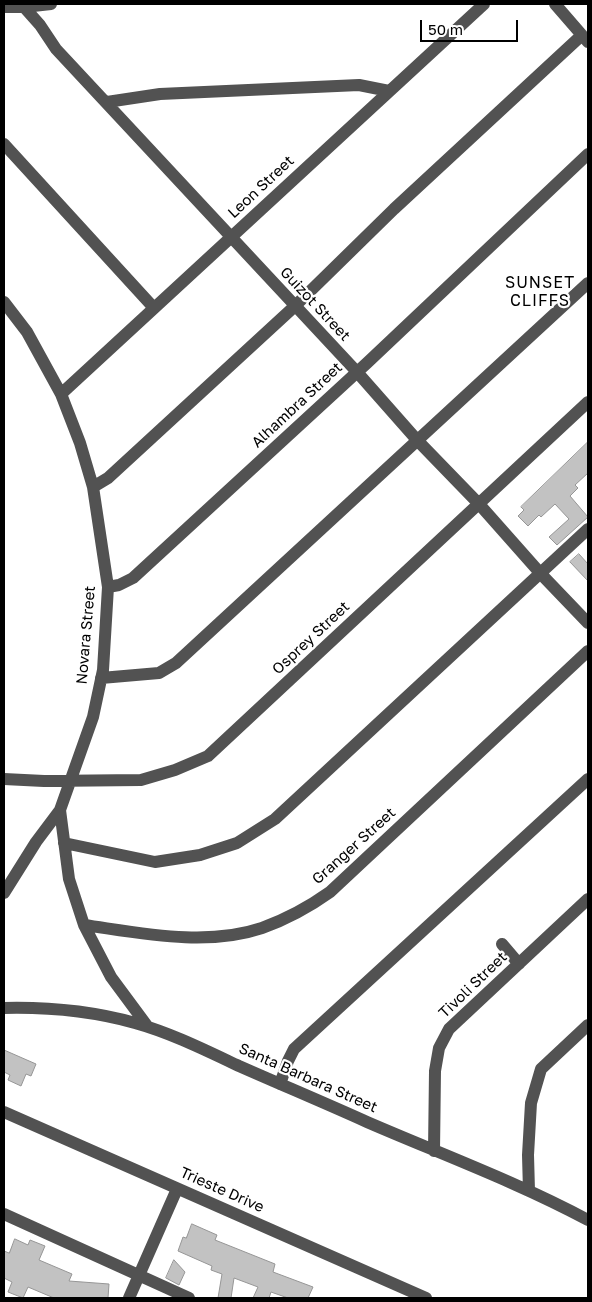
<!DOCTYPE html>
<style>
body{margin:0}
#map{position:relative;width:592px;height:1302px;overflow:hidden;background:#fff;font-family:"Golos Text",sans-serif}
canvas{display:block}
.frame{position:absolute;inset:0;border:5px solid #000;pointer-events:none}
.scale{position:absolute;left:420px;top:20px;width:98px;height:22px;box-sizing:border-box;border:2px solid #000;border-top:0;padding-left:6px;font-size:15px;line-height:18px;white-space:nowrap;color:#000;-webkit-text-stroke:4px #fff;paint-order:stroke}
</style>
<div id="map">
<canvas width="592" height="1302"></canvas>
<div class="frame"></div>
<div class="scale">50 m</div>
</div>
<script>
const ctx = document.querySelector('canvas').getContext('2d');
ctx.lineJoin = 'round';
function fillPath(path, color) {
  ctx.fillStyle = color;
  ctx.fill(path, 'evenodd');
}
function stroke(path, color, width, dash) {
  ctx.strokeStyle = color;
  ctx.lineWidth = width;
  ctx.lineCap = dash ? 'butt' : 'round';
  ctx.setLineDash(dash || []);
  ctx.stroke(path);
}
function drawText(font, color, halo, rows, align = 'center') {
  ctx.font = font + ' "Golos Text",sans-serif';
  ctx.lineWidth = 4.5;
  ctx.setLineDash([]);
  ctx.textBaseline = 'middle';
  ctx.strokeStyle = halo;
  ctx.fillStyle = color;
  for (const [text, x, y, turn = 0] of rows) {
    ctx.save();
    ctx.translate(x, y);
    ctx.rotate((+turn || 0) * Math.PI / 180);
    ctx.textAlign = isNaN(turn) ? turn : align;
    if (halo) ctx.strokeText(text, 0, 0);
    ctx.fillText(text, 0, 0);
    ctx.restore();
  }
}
const building = new Path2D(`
 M588,442V473L575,485L578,488L570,496L588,517L557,545L549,537L569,519L555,504L541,517L539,515L528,526L518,516L524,510L521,507Z
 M579,554L588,564V581L570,562Z
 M4,1050L36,1064L31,1076L26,1074L21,1086L8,1080L10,1075L4,1072Z
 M192,1224L217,1235L215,1240L275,1264L273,1272L313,1287L308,1298H288L271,1292L269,1298H253L258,1287L234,1278L231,1298H218L222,1274L211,1270L212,1266L178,1251L183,1237L186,1238Z
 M15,1239L28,1245L30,1240L45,1246L39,1260L72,1274L69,1281L109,1284L108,1298H54L28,1287L23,1298L8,1292L12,1282L4,1278V1251L9,1253Z
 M174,1260L185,1272L179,1285L166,1278Z`);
fillPath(building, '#c2c2c2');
stroke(building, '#969696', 1);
stroke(new Path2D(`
 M23,4L24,7L40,25L56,49L357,372L417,440L479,504L541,574L588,623
 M555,4L588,42
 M4,7H24L51,4
 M107,102L160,94L359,85L389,91
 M4,144L154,308
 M4,302L27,332L61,394L80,443L93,487L108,587L103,670L93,717L60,810L69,879L84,925L111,977L148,1027
 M61,394L484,4
 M93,487L108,478L295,306L394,209L582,35
 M108,587L119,585L133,578L367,363L588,154
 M101,678L159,673L176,663L588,283
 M4,779L44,781L141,780L175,770L208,756L588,402
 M64,843L155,862L200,855L237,843L275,819L588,529
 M4,893L36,842L60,810
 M84,925C141,933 206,947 262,928C287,919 309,907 330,892L588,651
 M502,944L519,964
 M4,1008C47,1007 92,1011 135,1023C171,1033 205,1050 239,1066C282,1085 325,1103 367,1122C441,1154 517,1182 588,1220
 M280,1084L288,1061L294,1049L588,779
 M4,1112L426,1298
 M434,1151L435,1071L439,1048L449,1029L588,899
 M529,1191L528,1155L531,1103L541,1069L588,1025
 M4,1214L189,1298
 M129,1298L177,1189`), '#525252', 12);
drawText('15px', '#000', '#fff', [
 ["Leon Street",261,187,-43],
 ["Guizot Street",315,304,47],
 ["Alhambra Street",297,405,-43],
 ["Novara Street",86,635,-85],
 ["Osprey Street",311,638,-43],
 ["Granger Street",354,846,-42],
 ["Tivoli Street",473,985,-44],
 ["Santa Barbara Street",308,1078,24],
 ["Trieste Drive",222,1190,24]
]);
ctx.letterSpacing = '1px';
drawText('16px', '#000', '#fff', [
 ["SUNSET",540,283],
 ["CLIFFS",540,301]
]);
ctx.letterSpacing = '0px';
</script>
